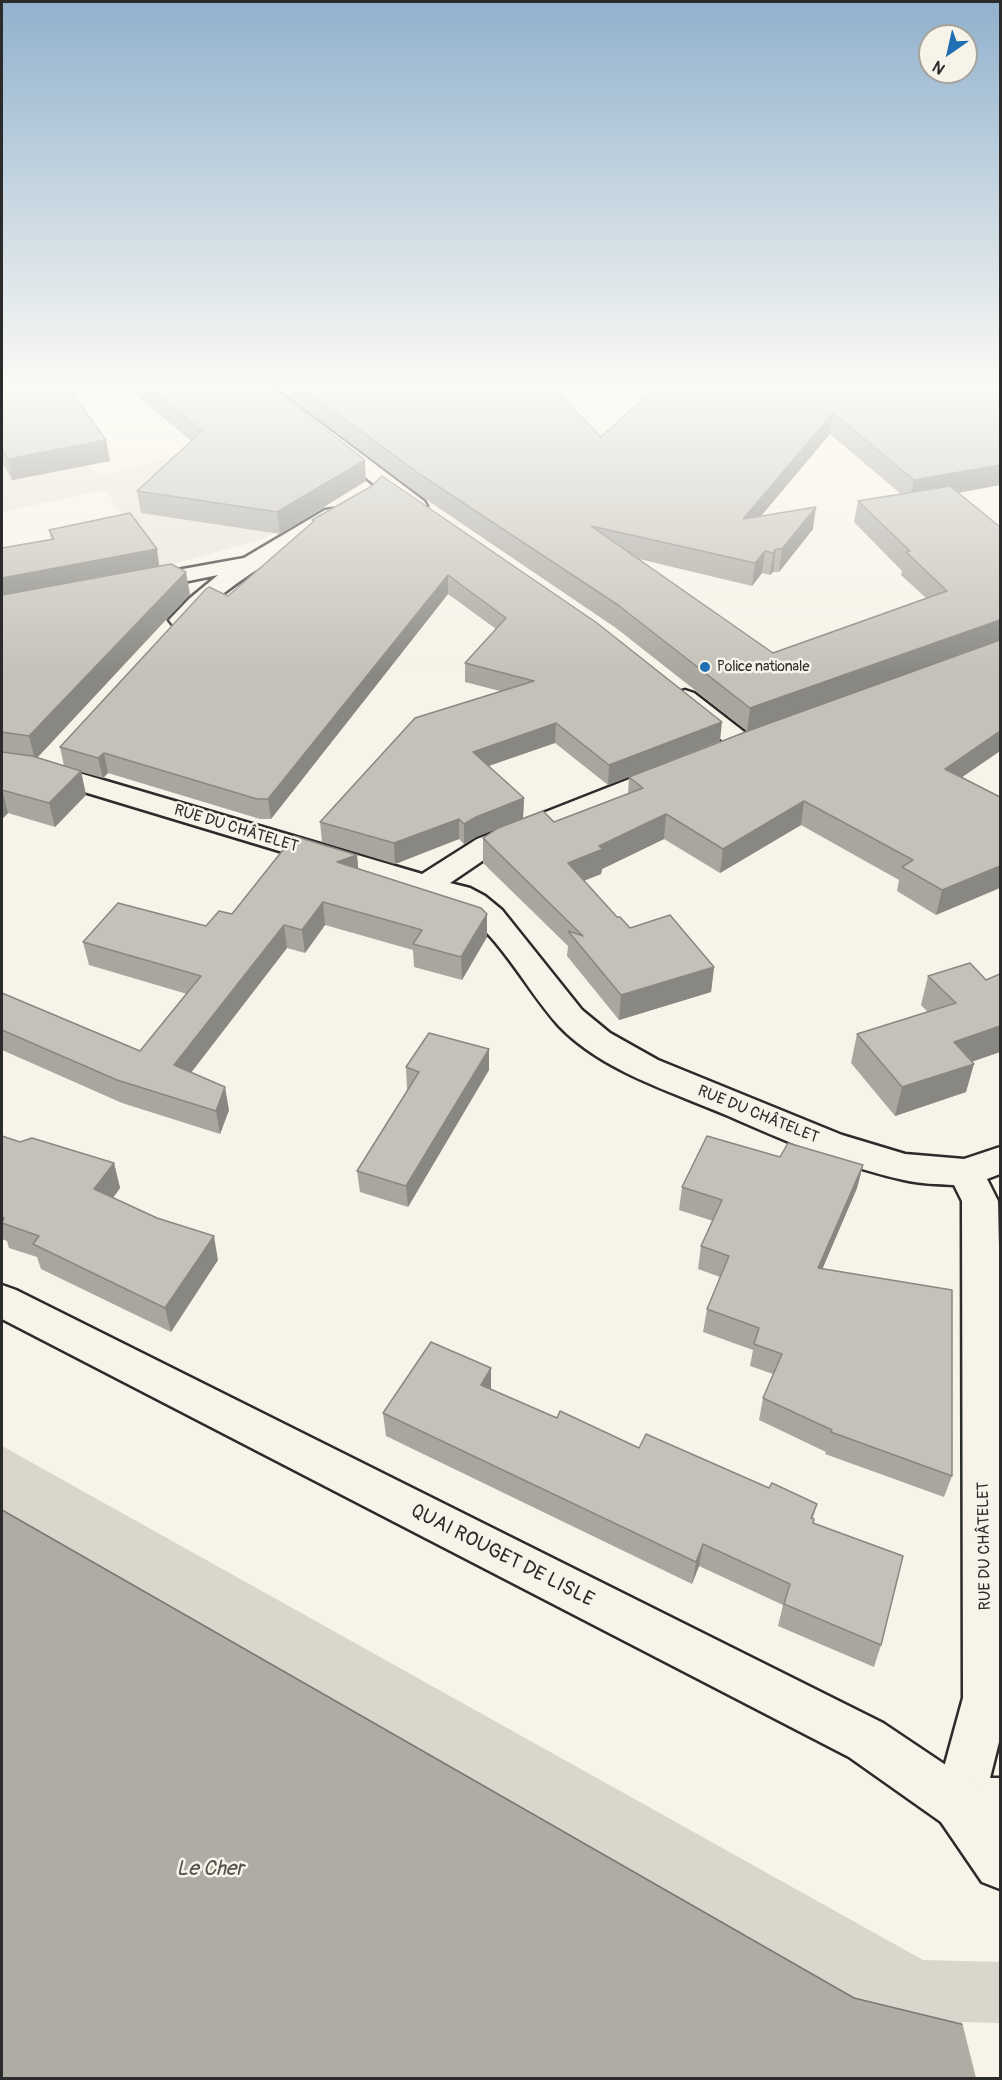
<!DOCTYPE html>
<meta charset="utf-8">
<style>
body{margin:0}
#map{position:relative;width:1002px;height:2080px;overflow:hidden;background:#f7f3e8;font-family:Pangolin,sans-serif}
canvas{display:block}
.frame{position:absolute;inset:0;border:3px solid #2b2b2b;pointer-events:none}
.north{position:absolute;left:918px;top:24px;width:60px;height:60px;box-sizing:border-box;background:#f7f3e8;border:2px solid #a5a39c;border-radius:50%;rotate:214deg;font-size:16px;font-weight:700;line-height:24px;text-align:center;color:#2b2b2b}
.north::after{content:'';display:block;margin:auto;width:21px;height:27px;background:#1f6fb2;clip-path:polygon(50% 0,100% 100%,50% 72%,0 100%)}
</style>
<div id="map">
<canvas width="1002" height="2080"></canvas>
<div class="frame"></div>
<div class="north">N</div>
</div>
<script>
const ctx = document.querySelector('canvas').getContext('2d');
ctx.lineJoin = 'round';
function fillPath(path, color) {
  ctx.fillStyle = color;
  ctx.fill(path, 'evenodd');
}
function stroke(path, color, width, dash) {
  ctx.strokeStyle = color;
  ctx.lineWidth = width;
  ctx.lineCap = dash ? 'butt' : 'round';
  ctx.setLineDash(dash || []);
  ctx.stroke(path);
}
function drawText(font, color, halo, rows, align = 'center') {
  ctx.font = font + ' Pangolin,sans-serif';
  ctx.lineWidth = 5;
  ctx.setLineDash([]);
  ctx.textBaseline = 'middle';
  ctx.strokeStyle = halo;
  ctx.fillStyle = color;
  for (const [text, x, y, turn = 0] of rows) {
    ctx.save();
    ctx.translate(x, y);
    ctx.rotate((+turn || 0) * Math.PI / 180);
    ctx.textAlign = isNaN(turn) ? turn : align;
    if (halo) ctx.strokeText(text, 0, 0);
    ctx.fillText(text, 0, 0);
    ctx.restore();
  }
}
fillPath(new Path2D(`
 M35,388L96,476L289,428L287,523L264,539L158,568L105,490L2,512V395Z`), '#e8e4da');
fillPath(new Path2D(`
 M2,1446L923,1960L1000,1962V2026L965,2025L854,1998L2,1510Z`), '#dad6cc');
const water = new Path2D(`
 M2,1510L854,1998L965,2025L1000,2026V2078H2Z`);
fillPath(water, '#afaca4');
stroke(water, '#7a7874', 1.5);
fillPath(new Path2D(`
 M962,2022L1000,2023V2078H976Z`), '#f7f3e8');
const minor = new Path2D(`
 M249,385H270L424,501L427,506L424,511L416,512L408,511Z
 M333,509L341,510L344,515L341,520C301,543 260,565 224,593C208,605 194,630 173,625L169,620L189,599L218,575L144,590L136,588L132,583L136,578L144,576L244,558L325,510Z
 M685,690L694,693L752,738L756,744L752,750L743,752L734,750L676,703L672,698L676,693Z
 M2,756L52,765L422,874L477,839L660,767L670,765L680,767L684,773L680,779L497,851L450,883L470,888L485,896L502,910L582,1010L610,1033L658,1060L842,1135L905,1154L964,1159L1000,1147V1174L987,1179L998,1201L1000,1291V1738L990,1778H1000V1828L959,1829L941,1822L934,1804L963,1698L962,1201L954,1185C938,1184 920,1184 904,1180C843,1167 784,1140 726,1115C670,1091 602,1071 559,1026C522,985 498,929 448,902L38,778L2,772Z`);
const major = new Path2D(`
 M2,1285L16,1290L883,1723L977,1786L1000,1821V1889L982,1882L941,1822L849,1757L2,1319Z`);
stroke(minor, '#2b2b2b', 5);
stroke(major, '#2b2b2b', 5);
fillPath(minor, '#f7f3e8');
fillPath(major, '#f7f3e8');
fillPath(new Path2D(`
 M2,385L106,440L110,461L12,480L2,462Z
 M124,385H269L366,481L280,534L141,513L137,491L191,441Z
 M290,385H551L601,437L1000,385V485L958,493L1000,527V751L962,777L1000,797L936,915L897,891L899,880L801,825L720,873L664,839L602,869L601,874L584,881L617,917L630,928L714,967L711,992L619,1020L567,956L568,946L483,863V838L554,822L628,794L629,777L747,731L616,628L421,496L291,399ZM830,434L901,494L858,501L854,522L902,571L901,575L926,598L773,653L639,559L752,586L762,573L770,575L773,572H779L813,529L761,516Z
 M372,486L720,741L608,785L555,743L489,766L524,798L523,818L476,837L464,844L459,839L395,864L322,842L320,822L500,691L465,682V663L496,629L448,594L271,819H260L108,773L103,778L81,772L86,795L55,827L8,813L2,819V548L51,539L49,530L160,566L190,594L37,758L64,766L60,747L228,596L312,523V520Z
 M357,855L358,869L487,937L462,980L414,967L413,950L325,925L305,953L287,948L191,1073L229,1110L220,1134L122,1103L2,1050V993L140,1051L187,994L89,965L83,942L206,926Z
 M970,963L1000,1052L972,1062L966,1092L895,1116L851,1063L857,1034L928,1012L921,1005L928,976Z
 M406,1067L489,1070L408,1207L360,1192L357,1171L409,1089H407Z
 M2,1136L20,1142L114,1163L120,1188L113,1198L218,1260L171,1332L41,1269L37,1257L9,1248L7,1241L2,1239Z
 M780,1157L863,1165L857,1188L822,1269L952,1476L944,1497L825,1454L826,1452L759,1420L763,1398L773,1374L750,1366L753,1350L703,1332L707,1309L720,1277L698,1269L701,1246L713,1221L679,1210L682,1187Z
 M491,1368V1389L557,1418L639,1448L769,1488L817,1504L813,1518V1523L881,1645L874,1667L778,1626L783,1605L699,1566L692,1584L386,1436L383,1413Z`), '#a9a69f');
fillPath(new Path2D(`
 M833,413L830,434L740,541L743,519Z
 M106,440L110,461L12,480L8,459Z
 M365,460L366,481L280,534L277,512Z
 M1000,465V485L910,501L914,480Z
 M816,507L813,529L779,572L782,549Z
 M157,549L160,571L2,602V578Z
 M776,549L773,572L770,575L773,553Z
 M765,551L762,573L752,586L755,563Z
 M186,572L190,594L35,760L29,736Z
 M448,575V594L271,819L268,799Z
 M1000,620V637L999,642L747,731L750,708Z
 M722,722L720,741L608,785L609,765Z
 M556,723L555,743L473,771V752Z
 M1000,731V751L939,793L945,769Z
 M104,753L108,773L103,778L98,758Z
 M81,771L86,795L55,827L49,803Z
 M2,789L8,813L2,819Z
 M524,798L523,818L476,837L464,844V824L476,817Z
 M804,801L801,825L720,873L723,849Z
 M666,814L664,839L602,869L601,874L567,887L568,863L599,846Z
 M459,819V839L395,864L394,843Z
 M357,855L359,877L337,862Z
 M1000,866V888L936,915L942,890Z
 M323,902L325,925L305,953L302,930Z
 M487,914V937L462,980L461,957Z
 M284,925L287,948L179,1088L174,1065Z
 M714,967L711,992L619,1020L621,995Z
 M1000,1026V1052L946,1070L954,1042Z
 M489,1049V1070L408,1207L406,1186Z
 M974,1064L966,1092L895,1116L902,1087Z
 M225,1087L229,1110L220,1134L216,1111Z
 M114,1163L120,1188L101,1214L94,1189Z
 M863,1165L857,1188L813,1291L818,1268Z
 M214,1236L218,1260L171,1332L165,1308Z
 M491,1368V1392L481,1385Z
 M703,1544L699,1566L692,1584L696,1562Z`), '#898782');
const building = new Path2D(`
 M2,385H66L106,440L8,459L2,449Z
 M145,385H269L365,460L277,512L137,491L202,431Z
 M298,385H551L601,437L658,385H1000V465L914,480L833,413L743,519L816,507L782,549H776L773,553L765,551L755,563L591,526L773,653L947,591L906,552L910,551L858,501L950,486L1000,527V620L750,708L618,605L421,475Z
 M382,476L597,623L722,722L609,765L556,723L473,752L524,798L476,817L464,824L459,819L394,843L320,822L415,718L534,681L465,663L506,618L448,575L268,799H257L104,753L98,758L60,747L206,589L209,587L228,596L314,521L312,520L372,486Z
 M130,513L157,549L2,578V548L54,539L49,530Z
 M171,564L186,572L29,736L2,732V595Z
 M1000,640V731L945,769L1000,797V866L942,890L902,867L913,860L804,801L723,849L666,814L599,846L603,849L568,863L617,917H620L630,928L670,915L714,967L621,995L568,931L583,936L483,838L498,828L543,811L554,822L643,788L629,777L756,728Z
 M2,752L32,756L81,771L49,803L2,790Z
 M294,836L357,855L337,862L481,908L487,914L461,957L413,944L422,930L323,902L302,930L284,925L174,1065L225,1087L216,1111L117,1080L2,1030V993L140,1051L201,976L83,942L118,903L206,926L219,911L232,914Z
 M970,963L986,980L1000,974V1026L954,1042L974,1064L902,1087L857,1034L956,1003L928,976Z
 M429,1033L489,1049L406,1186L357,1171L419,1072L406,1067Z
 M2,1136L20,1142L32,1138L114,1163L94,1189L157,1218L214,1236L165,1308L33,1244L39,1236L2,1223L4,1218L2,1217Z
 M707,1136L780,1157L788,1143L863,1165L818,1268L952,1290V1476L831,1432L832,1430L763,1398L782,1354L754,1344L759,1328L707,1309L729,1256L701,1246L722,1200L682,1187Z
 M431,1342L491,1368L481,1385L557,1418L560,1411L639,1448L646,1434L769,1488L772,1483L817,1504L811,1518L814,1519L813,1523L903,1556L881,1645L784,1604L790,1584L703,1544L696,1562L383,1413Z`);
fillPath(building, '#c4c1b9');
stroke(building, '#898782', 1.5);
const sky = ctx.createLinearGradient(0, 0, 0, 676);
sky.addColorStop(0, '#91b1cd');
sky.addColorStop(0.57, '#fbfaf5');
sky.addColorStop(1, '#fbfaf500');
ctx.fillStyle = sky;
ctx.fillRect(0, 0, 1002, 676);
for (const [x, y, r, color] of [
 [705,667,6,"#1f6fb2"]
]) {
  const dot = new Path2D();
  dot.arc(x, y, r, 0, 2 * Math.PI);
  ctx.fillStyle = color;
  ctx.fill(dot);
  stroke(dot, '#f7f3e8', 2);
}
drawText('14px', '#2b2b2b', '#f7f3e8', [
 ["Police nationale",717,667]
], 'left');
drawText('16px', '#2b2b2b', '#f7f3e8', [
 ["RUE DU CHÂTELET",236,829,17],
 ["RUE DU CHÂTELET",758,1115,22],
 ["RUE DU CHÂTELET",985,1546,-91]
]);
drawText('20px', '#2b2b2b', '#f7f3e8', [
 ["QUAI ROUGET DE LISLE",502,1556,27]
]);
drawText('italic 21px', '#53524f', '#f7f3e8', [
 ["Le Cher",210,1870]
]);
</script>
